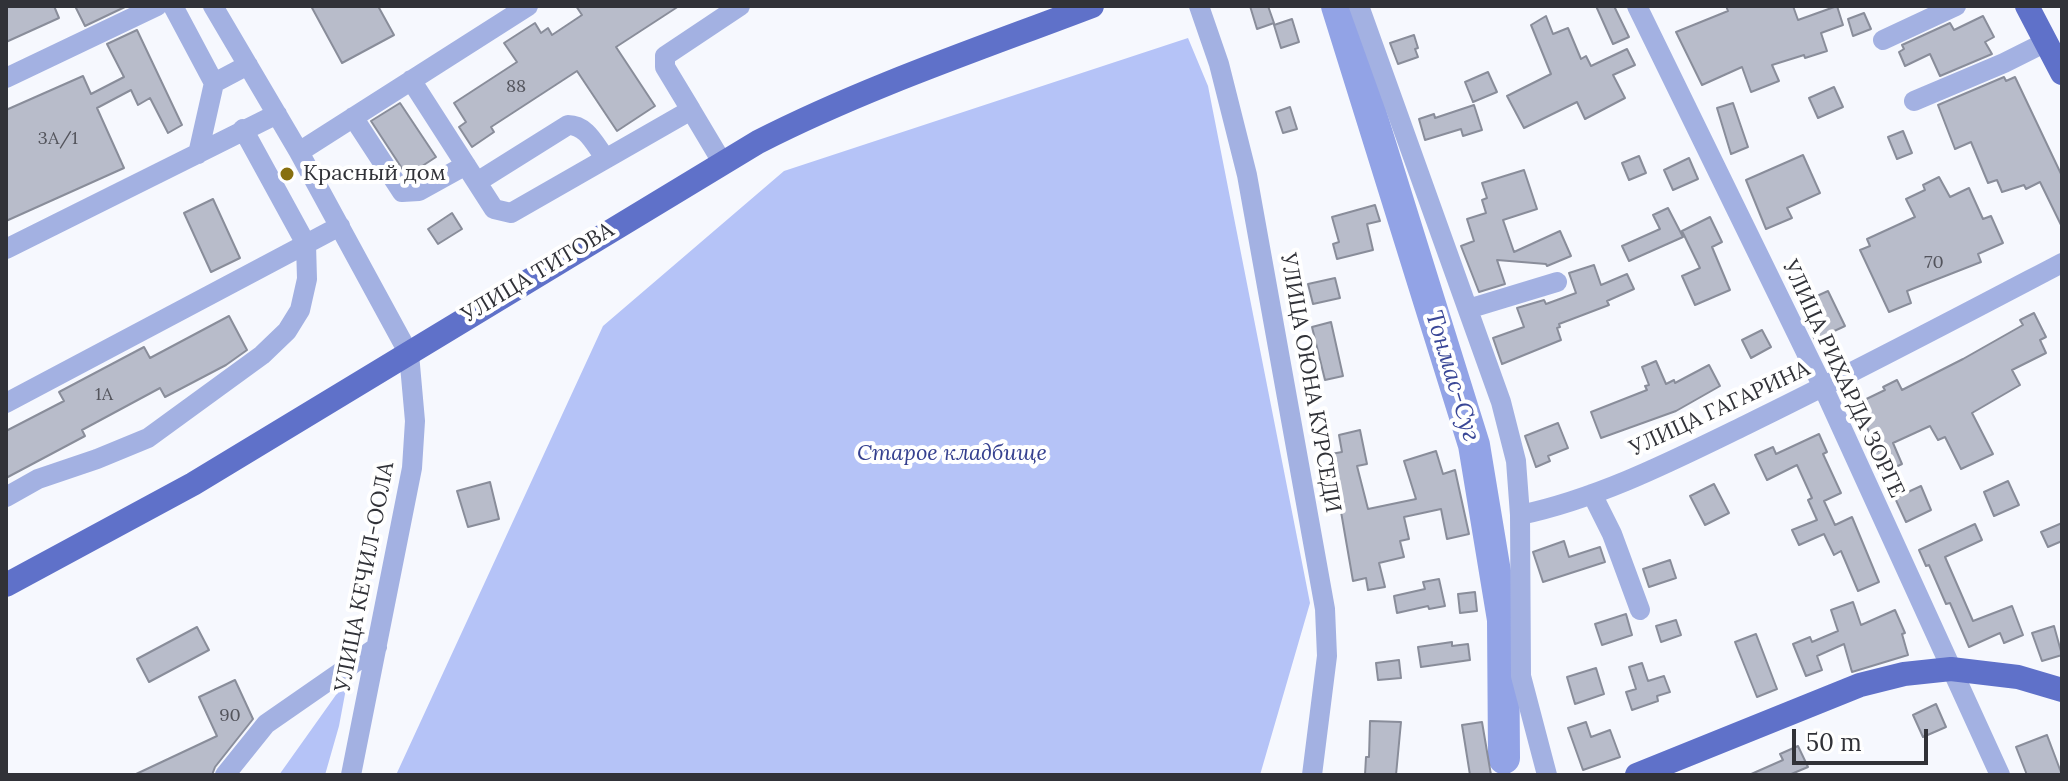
<!DOCTYPE html>
<meta charset="utf-8">
<style>
body{margin:0}
#map{position:relative;width:2068px;height:781px;overflow:hidden;background:#f6f8fe;font-family:Lora,serif}
canvas{display:block}
.frame{position:absolute;inset:0;border:8px solid #313238;pointer-events:none}
.scale{position:absolute;left:1792px;top:729px;width:136px;height:36px;box-sizing:border-box;border:4px solid #313238;border-top:0;padding-left:10px;font-size:24px;line-height:28px;white-space:nowrap;color:#313238;-webkit-text-stroke:6px #fff;paint-order:stroke}
</style>
<div id="map">
<canvas width="2068" height="781"></canvas>
<div class="frame"></div>
<div class="scale">50 m</div>
</div>
<script>
const ctx = document.querySelector('canvas').getContext('2d');
ctx.lineJoin = 'round';
function fillPath(path, color) {
  ctx.fillStyle = color;
  ctx.fill(path, 'evenodd');
}
function stroke(path, color, width, dash) {
  ctx.strokeStyle = color;
  ctx.lineWidth = width;
  ctx.lineCap = dash ? 'butt' : 'round';
  ctx.setLineDash(dash || []);
  ctx.stroke(path);
}
function drawText(font, color, halo, rows, align = 'center') {
  ctx.font = font + ' Lora,serif';
  ctx.lineWidth = 8;
  ctx.setLineDash([]);
  ctx.textBaseline = 'middle';
  ctx.strokeStyle = halo;
  ctx.fillStyle = color;
  for (const [text, x, y, turn = 0] of rows) {
    ctx.save();
    ctx.translate(x, y);
    ctx.rotate((+turn || 0) * Math.PI / 180);
    ctx.textAlign = isNaN(turn) ? turn : align;
    if (halo) ctx.strokeText(text, 0, 0);
    ctx.fillText(text, 0, 0);
    ctx.restore();
  }
}
fillPath(new Path2D(`
 M1188,38L1208,86L1310,603L1260,775H396L603,326L784,171Z
 M348,678L339,726L325,775H279Z`), '#b5c3f7');
stroke(new Path2D(`
 M1337,6L1474,445L1503,620L1504,758`), '#92a3e6', 32);
const building = new Path2D(`
 M6,6H54L59,18L6,42Z
 M75,6H127L85,26Z
 M311,6H378L394,35L342,63Z
 M576,6H679L616,47L655,106L617,131L577,71L491,127L494,132L472,147L459,127L466,122L454,103L517,62L504,43L535,23L541,33L548,28L552,35L582,15Z
 M1250,6H1268L1274,23L1257,29Z
 M1596,6H1614L1629,37L1613,44Z
 M1726,6H1793L1798,20L1837,6L1843,25L1821,33L1827,51L1805,58L1804,55L1772,65L1779,81L1751,92L1742,67L1702,85L1676,32L1728,11Z
 M1864,13L1871,29L1853,36L1848,19Z
 M1546,16L1553,34L1568,28L1581,59L1586,56L1591,66L1627,49L1635,65L1613,75L1625,98L1585,119L1577,102L1524,128L1507,96L1551,74L1531,25Z
 M1983,16L1994,37L1985,42L1992,54L1940,76L1930,54L1905,66L1899,52L1904,49L1902,45L1950,23L1954,30Z
 M1292,19L1299,42L1281,48L1274,25Z
 M137,30L182,125L168,133L150,98L138,105L131,90L97,108L124,168L6,221V110L83,76L91,94L124,77L107,44Z
 M1414,35L1418,48L1415,49L1418,57L1398,64L1390,43Z
 M1488,72L1497,92L1473,102L1465,82Z
 M2004,77L2006,81L2015,77L2062,176V227L2040,182L2026,189L2024,185L2002,192L1997,180L1988,183L1971,142L1955,149L1938,105Z
 M1834,87L1843,107L1818,118L1809,98Z
 M400,103L436,157L407,176L371,121Z
 M1733,103L1748,147L1731,154L1717,108Z
 M1474,105L1482,130L1463,136L1461,129L1425,140L1419,119L1434,114L1435,118Z
 M1290,107L1297,129L1283,133L1276,112Z
 M1903,131L1912,153L1897,159L1888,137Z
 M1803,155L1820,193L1787,208L1792,218L1766,229L1746,180Z
 M1639,156L1646,173L1629,180L1622,163Z
 M1689,158L1698,179L1673,190L1664,170Z
 M1524,170L1537,209L1503,220L1514,252L1560,231L1571,256L1547,266L1546,264L1497,260L1505,284L1479,292L1461,246L1474,241L1467,219L1486,213L1482,200L1487,198L1482,183Z
 M1939,177L1950,197L1969,188L1983,219L1991,216L2003,243L1978,254L1981,262L1907,291L1911,303L1889,312L1860,250L1870,246L1867,239L1915,217L1906,199L1925,190L1923,185Z
 M213,199L240,258L211,272L184,213Z
 M1375,205L1380,221L1367,224L1373,250L1337,259L1333,244L1339,242L1332,217Z
 M1668,208L1683,237L1629,261L1622,246L1660,229L1653,215Z
 M452,213L462,229L438,244L428,229Z
 M1710,217L1722,242L1712,247L1730,290L1695,305L1682,276L1700,268L1682,231Z
 M1594,265L1601,285L1627,274L1634,289L1607,301L1609,305L1559,324L1560,327L1557,328L1561,340L1502,364L1493,338L1524,327L1517,308L1544,300L1546,304L1576,293L1569,273Z
 M1335,278L1340,298L1313,304L1308,284Z
 M1828,291L1845,326L1815,340L1799,304Z
 M2034,313L2046,337L2040,340L2046,353L2012,370L2020,385L1972,413L1993,454L1961,469L1945,437L1938,440L1930,426L1893,443L1902,464L1883,473L1874,453L1878,451L1856,404L1885,390L1883,387L1897,380L1902,390L1963,359L2023,325L2020,320Z
 M229,316L247,350L226,365L165,397L160,388L82,430L85,436L6,478V431L64,401L59,392L144,347L150,358Z
 M1331,322L1343,376L1325,380L1312,327Z
 M1762,330L1771,347L1751,358L1742,340Z
 M1656,361L1666,384L1674,380L1675,383L1709,365L1720,386L1676,411L1601,438L1591,412L1647,390L1645,386L1649,385L1642,367Z
 M1558,423L1568,448L1548,456L1550,461L1536,467L1525,436Z
 M1360,430L1367,464L1357,466L1368,509L1416,499L1404,461L1436,451L1443,474L1455,470L1469,534L1447,539L1441,509L1404,517L1409,539L1400,541L1404,557L1379,563L1385,587L1368,590L1366,578L1353,581L1331,454L1342,452L1339,435Z
 M1819,434L1827,452L1823,454L1841,493L1824,501L1835,525L1852,517L1879,582L1858,591L1841,551L1834,555L1824,534L1799,545L1792,530L1817,520L1808,500L1812,498L1797,465L1767,480L1755,455L1773,447L1776,454Z
 M2008,481L2019,505L1994,516L1984,492Z
 M490,482L499,519L468,527L457,491Z
 M1714,484L1729,513L1705,525L1690,496Z
 M1921,486L1931,510L1906,522L1895,498Z
 M2062,523V541L2048,547L2041,532Z
 M1975,524L1982,540L1945,557L1973,621L2012,606L2023,635L2004,643L2000,633L1969,647L1950,603L1946,604L1929,565L1926,566L1919,550Z
 M1564,541L1569,557L1600,547L1605,562L1543,582L1533,552Z
 M1670,560L1676,578L1649,587L1643,569Z
 M1439,579L1445,606L1429,609L1428,606L1397,613L1394,596L1425,589L1423,582Z
 M1475,592L1477,611L1460,613L1458,594Z
 M1853,602L1861,625L1895,610L1905,633L1902,634L1908,655L1852,672L1844,644L1817,656L1822,670L1806,676L1793,644L1810,637L1812,642L1838,631L1831,610Z
 M1626,614L1632,635L1602,645L1595,624Z
 M1676,620L1681,635L1661,642L1656,626Z
 M2054,626L2062,655L2042,661L2032,633Z
 M197,627L209,650L149,682L137,659Z
 M1756,634L1777,689L1757,697L1735,642Z
 M1452,642V646L1468,644L1470,660L1421,667L1418,647Z
 M1399,660L1401,678L1378,680L1376,663Z
 M1642,663L1648,681L1664,676L1670,692L1657,696L1658,701L1632,710L1626,692L1636,689L1629,667Z
 M1596,668L1604,694L1575,704L1567,677Z
 M235,680L253,719L215,767L212,775H134L217,736L199,697Z
 M1936,704L1946,727L1923,737L1913,715Z
 M1370,721L1401,722L1396,775H1365L1366,757H1369Z
 M1482,722L1491,775H1470L1462,725Z
 M1586,722L1591,737L1610,730L1620,757L1583,770L1568,728Z
 M2047,735L2062,775H2027L2016,747Z
 M1798,746L1808,767L1789,775H1749L1783,760L1780,754Z`);
fillPath(building, '#b8bcca');
stroke(building, '#898d9a', 2);
stroke(new Path2D(`
 M173,6L214,83L198,154
 M213,6L299,152L409,354L415,421L412,468L351,775
 M1199,6L1219,64L1247,175L1325,609L1327,656L1312,775
 M1359,6L1501,402L1516,461L1520,515L1521,676L1547,775
 M1637,6L1823,387L2000,775
 M1883,40L1956,6
 M6,78L157,6
 M411,80L494,209L511,213L691,110L665,67V56L740,6
 M214,83L248,65
 M1914,101L2004,63L2046,42
 M691,110L722,162
 M353,117L402,192L419,191L466,165
 M299,152L528,6
 M477,182L568,125C587,125 595,145 606,159
 M6,249L277,114
 M1468,309L1557,282
 M6,403L340,226
 M1592,494L1612,534L1640,610
 M6,497L38,479L97,459L148,438L262,355L287,331L300,310L307,279L306,244L243,129
 M1520,515C1600,498 1674,460 1746,425C1853,373 1957,318 2062,263
 M225,775L266,724L377,647`), '#a3b1e2', 20);
stroke(new Path2D(`
 M2027,6L2062,73
 M6,585L193,484L758,142C866,87 979,49 1092,6
 M1637,775L1860,685L1904,674L1951,669L2018,677L2062,690`), '#5f71c9', 24);
for (const [x, y, r, color] of [
 [287,174,8,"#876f0f"]
]) {
  const dot = new Path2D();
  dot.arc(x, y, r, 0, 2 * Math.PI);
  ctx.fillStyle = color;
  ctx.fill(dot);
  stroke(dot, '#fff', 3);
}
drawText('18px', '#53545c', null, [
 ["88",516,87],
 ["3А/1",58,139],
 ["70",1934,263],
 ["1А",104,395],
 ["90",230,716]
]);
drawText('22px', '#313238', '#fff', [
 ["Красный дом",303,174]
], 'left');
drawText('22px', '#313238', '#fff', [
 ["УЛИЦА ТИТОВА",538,273,-31],
 ["УЛИЦА РИХАРДА ЗОРГЕ",1843,379,65],
 ["УЛИЦА ОЮНА КУРСЕДИ",1310,383,80],
 ["УЛИЦА ГАГАРИНА",1720,409,-25],
 ["УЛИЦА КЕЧИЛ-ООЛА",365,577,-79]
]);
drawText('italic 22px', '#35408f', '#fff', [
 ["Старое кладбище",952,454]
]);
drawText('italic 24px', '#3a4797', '#fff', [
 ["Тонмас-Суг",1452,376,73]
]);
</script>
